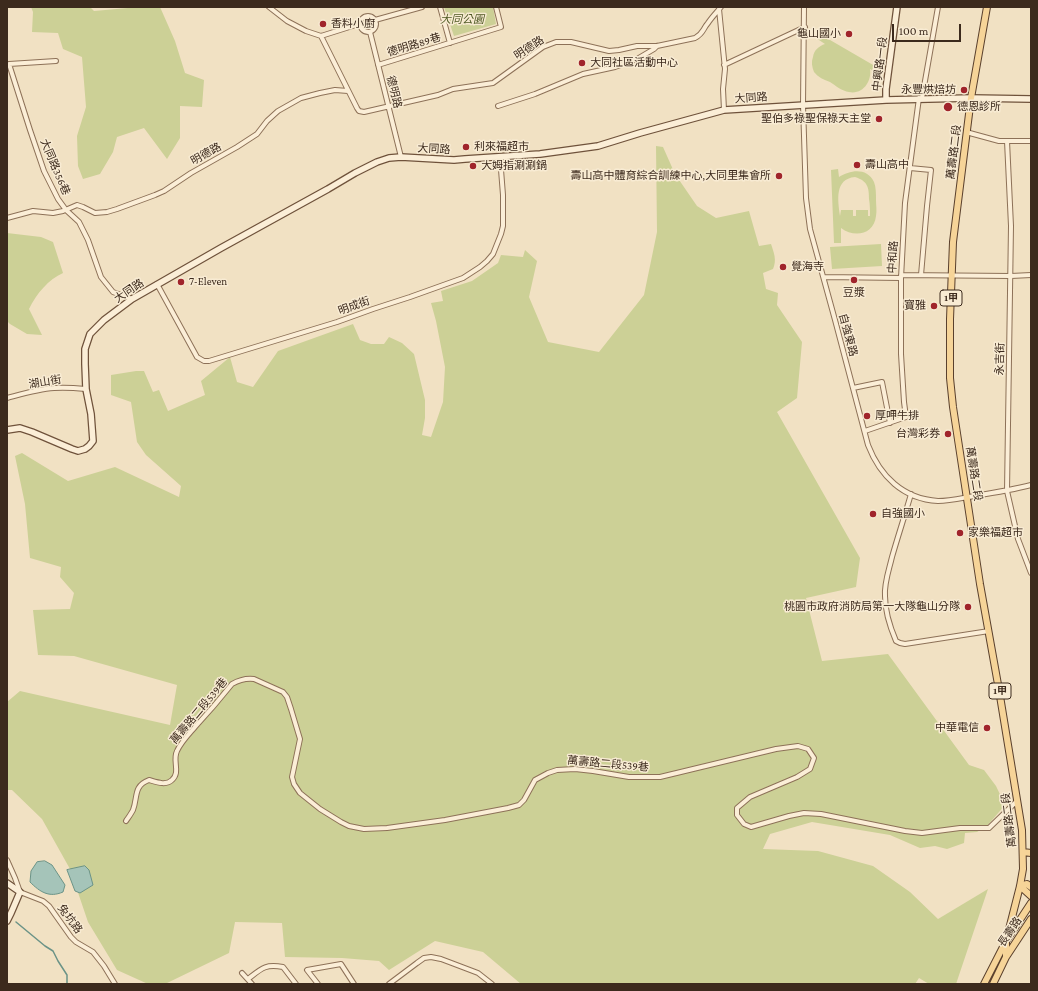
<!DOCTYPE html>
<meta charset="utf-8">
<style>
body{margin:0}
#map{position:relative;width:1038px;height:991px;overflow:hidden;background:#f1e1c3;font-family:"Crimson Pro",serif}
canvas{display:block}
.frame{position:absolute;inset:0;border:8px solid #3c2a1d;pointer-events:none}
.scale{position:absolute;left:892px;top:24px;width:69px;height:18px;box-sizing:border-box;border:2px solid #3c2a1d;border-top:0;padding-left:5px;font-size:12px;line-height:14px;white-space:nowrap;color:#3c2a1d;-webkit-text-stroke:3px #f8ebd3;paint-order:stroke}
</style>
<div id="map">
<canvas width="1038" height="991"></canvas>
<div class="frame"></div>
<div class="scale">100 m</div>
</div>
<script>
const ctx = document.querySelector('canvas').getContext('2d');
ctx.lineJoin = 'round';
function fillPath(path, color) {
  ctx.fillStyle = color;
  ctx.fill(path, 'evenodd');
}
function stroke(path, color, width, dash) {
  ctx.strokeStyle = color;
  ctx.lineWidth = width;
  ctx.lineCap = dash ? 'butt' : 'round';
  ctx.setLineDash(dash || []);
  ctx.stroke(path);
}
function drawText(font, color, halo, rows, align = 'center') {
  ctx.font = font + ' "Crimson Pro","Noto Sans TC",serif';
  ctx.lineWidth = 3;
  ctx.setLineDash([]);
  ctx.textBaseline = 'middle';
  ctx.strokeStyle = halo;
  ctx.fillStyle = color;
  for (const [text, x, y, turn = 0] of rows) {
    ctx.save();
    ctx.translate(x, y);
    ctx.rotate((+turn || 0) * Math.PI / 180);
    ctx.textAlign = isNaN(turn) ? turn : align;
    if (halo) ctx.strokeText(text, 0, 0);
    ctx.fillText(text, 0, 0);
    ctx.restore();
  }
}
fillPath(new Path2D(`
 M31,7H90L94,11L139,7H160L175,41L185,73L204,80L202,107L180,106V138L167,159L144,128L117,137L113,152L100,174L83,179L78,166L77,136L86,107L82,57L63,49L58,33L32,32L33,12Z
 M444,7H493L496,24L454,36Z
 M818,33L880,69L877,73L870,69C872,81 863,95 849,92C842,91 836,86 830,82C824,80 818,77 814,72C812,67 811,62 813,57C814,50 819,46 825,44L816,38Z
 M656,146L663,147L675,174L697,206L716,218L749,211L759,246L771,244C774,253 777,260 773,269L763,273L766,289L778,293L777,305L802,342L797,398L777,412L860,558L856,587L806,598L822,661L888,654L969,765L984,770L996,786L1005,805L987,826L977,832L965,833L964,843L947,849L935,846L920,848L890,835L812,822L770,834L763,849L818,851L873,866L910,892L938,919L988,889L956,984H929L919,978L915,984H521L483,952L435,941L389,970L379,961L342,958L285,957L282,923L235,922L229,953L165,984H148L117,970L88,922L70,869L42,819L12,790H7V702L20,691L170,725L177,685L74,656L38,655L33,610L70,609L74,593L60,577L61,567L30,558L25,504L15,456L22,453L68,481L115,467L179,497L181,486L146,455L137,442L131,402L111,395V375L136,371H144L153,392L159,390L168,411L205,395L201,381L230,357L237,382L253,387L278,351L353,324L360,340L371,344H384L389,337L402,343L414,354L425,400V418L422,435L431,437L443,402L445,367L436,321L431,303L443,301L441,291L472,281L498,263L501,255L523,257L525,250L537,261L529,297L548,342L599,352L644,295L657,232Z
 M838,169L839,177C850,170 867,167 874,182C876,187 876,194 876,200C876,205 877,211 876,216C874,235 854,238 841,228V243H834L831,170ZM855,177C868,181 869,188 869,199C870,205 870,210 870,216H868V210H856V216H853V210H841L840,216C838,201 834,179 855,177Z
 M7,233L41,237L53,242L63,273C49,279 36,294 29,309L42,335L27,334L10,324L7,321Z
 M881,244L882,266L832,269L830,247Z`), '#ccd096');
const water = new Path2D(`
 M45,861L52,865L65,885L63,892C49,898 40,892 30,882L31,871L37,862Z
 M85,866L89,870L93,885L80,893L75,891L67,870Z`);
fillPath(water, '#a5c4b9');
stroke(water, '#6b9387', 1);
stroke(new Path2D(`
 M16,922L45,946L53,951L58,961L67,975V984`), '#6b9387', 1.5);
const street = new Path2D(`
 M269,7L287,21L306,31L321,36L359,24
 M440,7L450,43
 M804,7L803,105L806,198L810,229L835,320L868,445C880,476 903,499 938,501C950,501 962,498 974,496C993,493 1012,490 1031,485
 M719,9L725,69L723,89L724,110
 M360 24a8 8 0 1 1 16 0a8 8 0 1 1-16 0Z
 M375,20L422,7
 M370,32L401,157
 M321,36L357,108L359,111L364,112L438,95L453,89L493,83L543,47L556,42H571L609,51L619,50L637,46H657L695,38C704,33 702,30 708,23C712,17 717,12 721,7
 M56,61L9,64L30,130L44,171L58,199L66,210L79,222L88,240L101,277L113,292L132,299
 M378,65L501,27L496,7
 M724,65L805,27
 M922,98L938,7
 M498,106L535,94L583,74L615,67L637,59L654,49L657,46
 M966,132L999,141H1031
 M1007,141L1011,226L1007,491L1018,539L1031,573
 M910,168L931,170L927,206L921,275
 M7,218L33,211L53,213L63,211L77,205L83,207L95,213L107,212L117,209L155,195L164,191L191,173L237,147L257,134L267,121L278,111L301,98L320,93L335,90L348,91
 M901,275L1011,276L1031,275
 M824,277L901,278
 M157,284L197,357L204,361H209L337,322L373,309L410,297L463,278L480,267L487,261L493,254L501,234L503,226V195L500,157
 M853,388L882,382L890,423
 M7,398C22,394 38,389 54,388C65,387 76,388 86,389
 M865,431L906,417L904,402L901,354V278L905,203L919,98
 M911,494C905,515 898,536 892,557C889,570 884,583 885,596C885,612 890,627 896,641L900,643L905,644L989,631
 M126,821C128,818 131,814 133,810C138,797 133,786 149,780C156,782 166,786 172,780C181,772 172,761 177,751C181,742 189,734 195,727C208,713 220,699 232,684C239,680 246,678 254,679L283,692L287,697L291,709L300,739L292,777L294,784L300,793L320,809L341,822L349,826L364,829L387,828L445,820L508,808L519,805L524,800L535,780L548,773L557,770L575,769L593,771L629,777H660L776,749L798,746L808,749L814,758L810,769L797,777L750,797L737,808V815L744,824L751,827L789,816L804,813L821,814L905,831L922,833L960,828H989L1017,801
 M7,860L15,878L20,892L43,901L49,906L71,937L76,942L93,952L104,966L115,984
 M242,973L252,984
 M248,979C262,968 265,964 283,967L296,984
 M318,984L307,970L341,964L354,984
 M389,984L417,963L424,958L431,957L441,959L449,962L478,973L492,984`);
const secondary = new Path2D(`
 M886,100V89L897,7
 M7,430L20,428L32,432L72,449L78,451L85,449L89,446L93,441L91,414L86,389L85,364V349L90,334L104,320L132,299L221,248L328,189L355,173L377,162L389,158L401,157L454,160L465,159L540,154L598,146L640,133L724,110L886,100L971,98L1031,99
 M7,883L20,892L11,913L7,921`);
const primary = new Path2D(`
 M987,7L971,98L953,242L950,319V378L953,407L980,584L999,690L1022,830L1023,869L1020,886L1006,941V957L993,984
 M1023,852L1031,853
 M1020,886L1031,896
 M1020,886L1027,884L1031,887
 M1006,957L1031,919
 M984,984L1006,941L1031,903`);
stroke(street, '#8d7158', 6);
stroke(secondary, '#6f523b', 8);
stroke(primary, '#5a402d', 8);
stroke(street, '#fbeed7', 4);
stroke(secondary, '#fbeed7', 5.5);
stroke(primary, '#f6d498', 6);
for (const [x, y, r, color] of [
 [323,24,4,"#a0242b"],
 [849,34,4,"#a0242b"],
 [582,63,4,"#a0242b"],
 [964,90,4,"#a0242b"],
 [948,107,5,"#a0242b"],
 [879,119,4,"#a0242b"],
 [466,147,4,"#a0242b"],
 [857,165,4,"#a0242b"],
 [473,166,4,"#a0242b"],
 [779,176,4,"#a0242b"],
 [783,267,4,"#a0242b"],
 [854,280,4,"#a0242b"],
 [181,282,4,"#a0242b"],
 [934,306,4,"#a0242b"],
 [867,416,4,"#a0242b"],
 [948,434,4,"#a0242b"],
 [873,514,4,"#a0242b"],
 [960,533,4,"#a0242b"],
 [968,607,4,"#a0242b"],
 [987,728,4,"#a0242b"]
]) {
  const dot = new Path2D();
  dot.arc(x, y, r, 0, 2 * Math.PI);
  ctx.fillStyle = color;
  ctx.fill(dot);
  stroke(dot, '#f8ebd3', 1.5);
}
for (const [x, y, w] of [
 [951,298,22],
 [1000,691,22]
]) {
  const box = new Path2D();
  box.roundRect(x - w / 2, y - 8, w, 16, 3);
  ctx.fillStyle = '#f8ebd3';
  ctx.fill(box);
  stroke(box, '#3c2a1d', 1);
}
drawText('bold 10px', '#3c2a1d', null, [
 ["1甲",951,298],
 ["1甲",1000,691]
]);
drawText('italic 11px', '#4e5923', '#f8ebd3', [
 ["大同公園",462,20]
]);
drawText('11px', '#3c2a1d', '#f8ebd3', [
 ["香料小廚",331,24],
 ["龜山國小",841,34,"right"],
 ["大同社區活動中心",590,63],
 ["永豐烘焙坊",956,90,"right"],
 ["德恩診所",957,107],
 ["聖伯多祿聖保祿天主堂",871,119,"right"],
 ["利來福超市",474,147],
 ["壽山高中",865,165],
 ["大姆指涮涮鍋",481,166],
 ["壽山高中體育綜合訓練中心,大同里集會所",771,176,"right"],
 ["覺海寺",791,267],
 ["7-Eleven",189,282],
 ["豆漿",854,293,"center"],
 ["寶雅",926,306,"right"],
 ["厚呷牛排",875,416],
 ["台灣彩券",940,434,"right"],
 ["自強國小",881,514],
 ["家樂福超市",968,533],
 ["桃園市政府消防局第一大隊龜山分隊",960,607,"right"],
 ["中華電信",979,728,"right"]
], 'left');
drawText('11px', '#3c2a1d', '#f8ebd3', [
 ["德明路89巷",414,45,-17],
 ["明德路",529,48,-33],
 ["中興路一段",880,64,-83],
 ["德明路",394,92,76],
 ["大同路",751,98,-4],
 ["大同路",434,149,3],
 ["萬壽路二段",954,152,-83],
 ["明德路",206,154,-29],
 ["大同路356巷",55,167,67],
 ["中和路",893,257,-87],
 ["大同路",129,291,-34],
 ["明成街",354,306,-20],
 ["自強東路",848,335,75],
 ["永吉街",1000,359,-89],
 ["湖山街",45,382,-9],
 ["萬壽路二段",974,474,81],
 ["萬壽路二段539巷",199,711,-50],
 ["萬壽路二段539巷",608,764,5],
 ["萬壽路二段",1009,820,-97],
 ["兔坑路",70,919,53],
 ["長壽路",1010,932,-56]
]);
</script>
